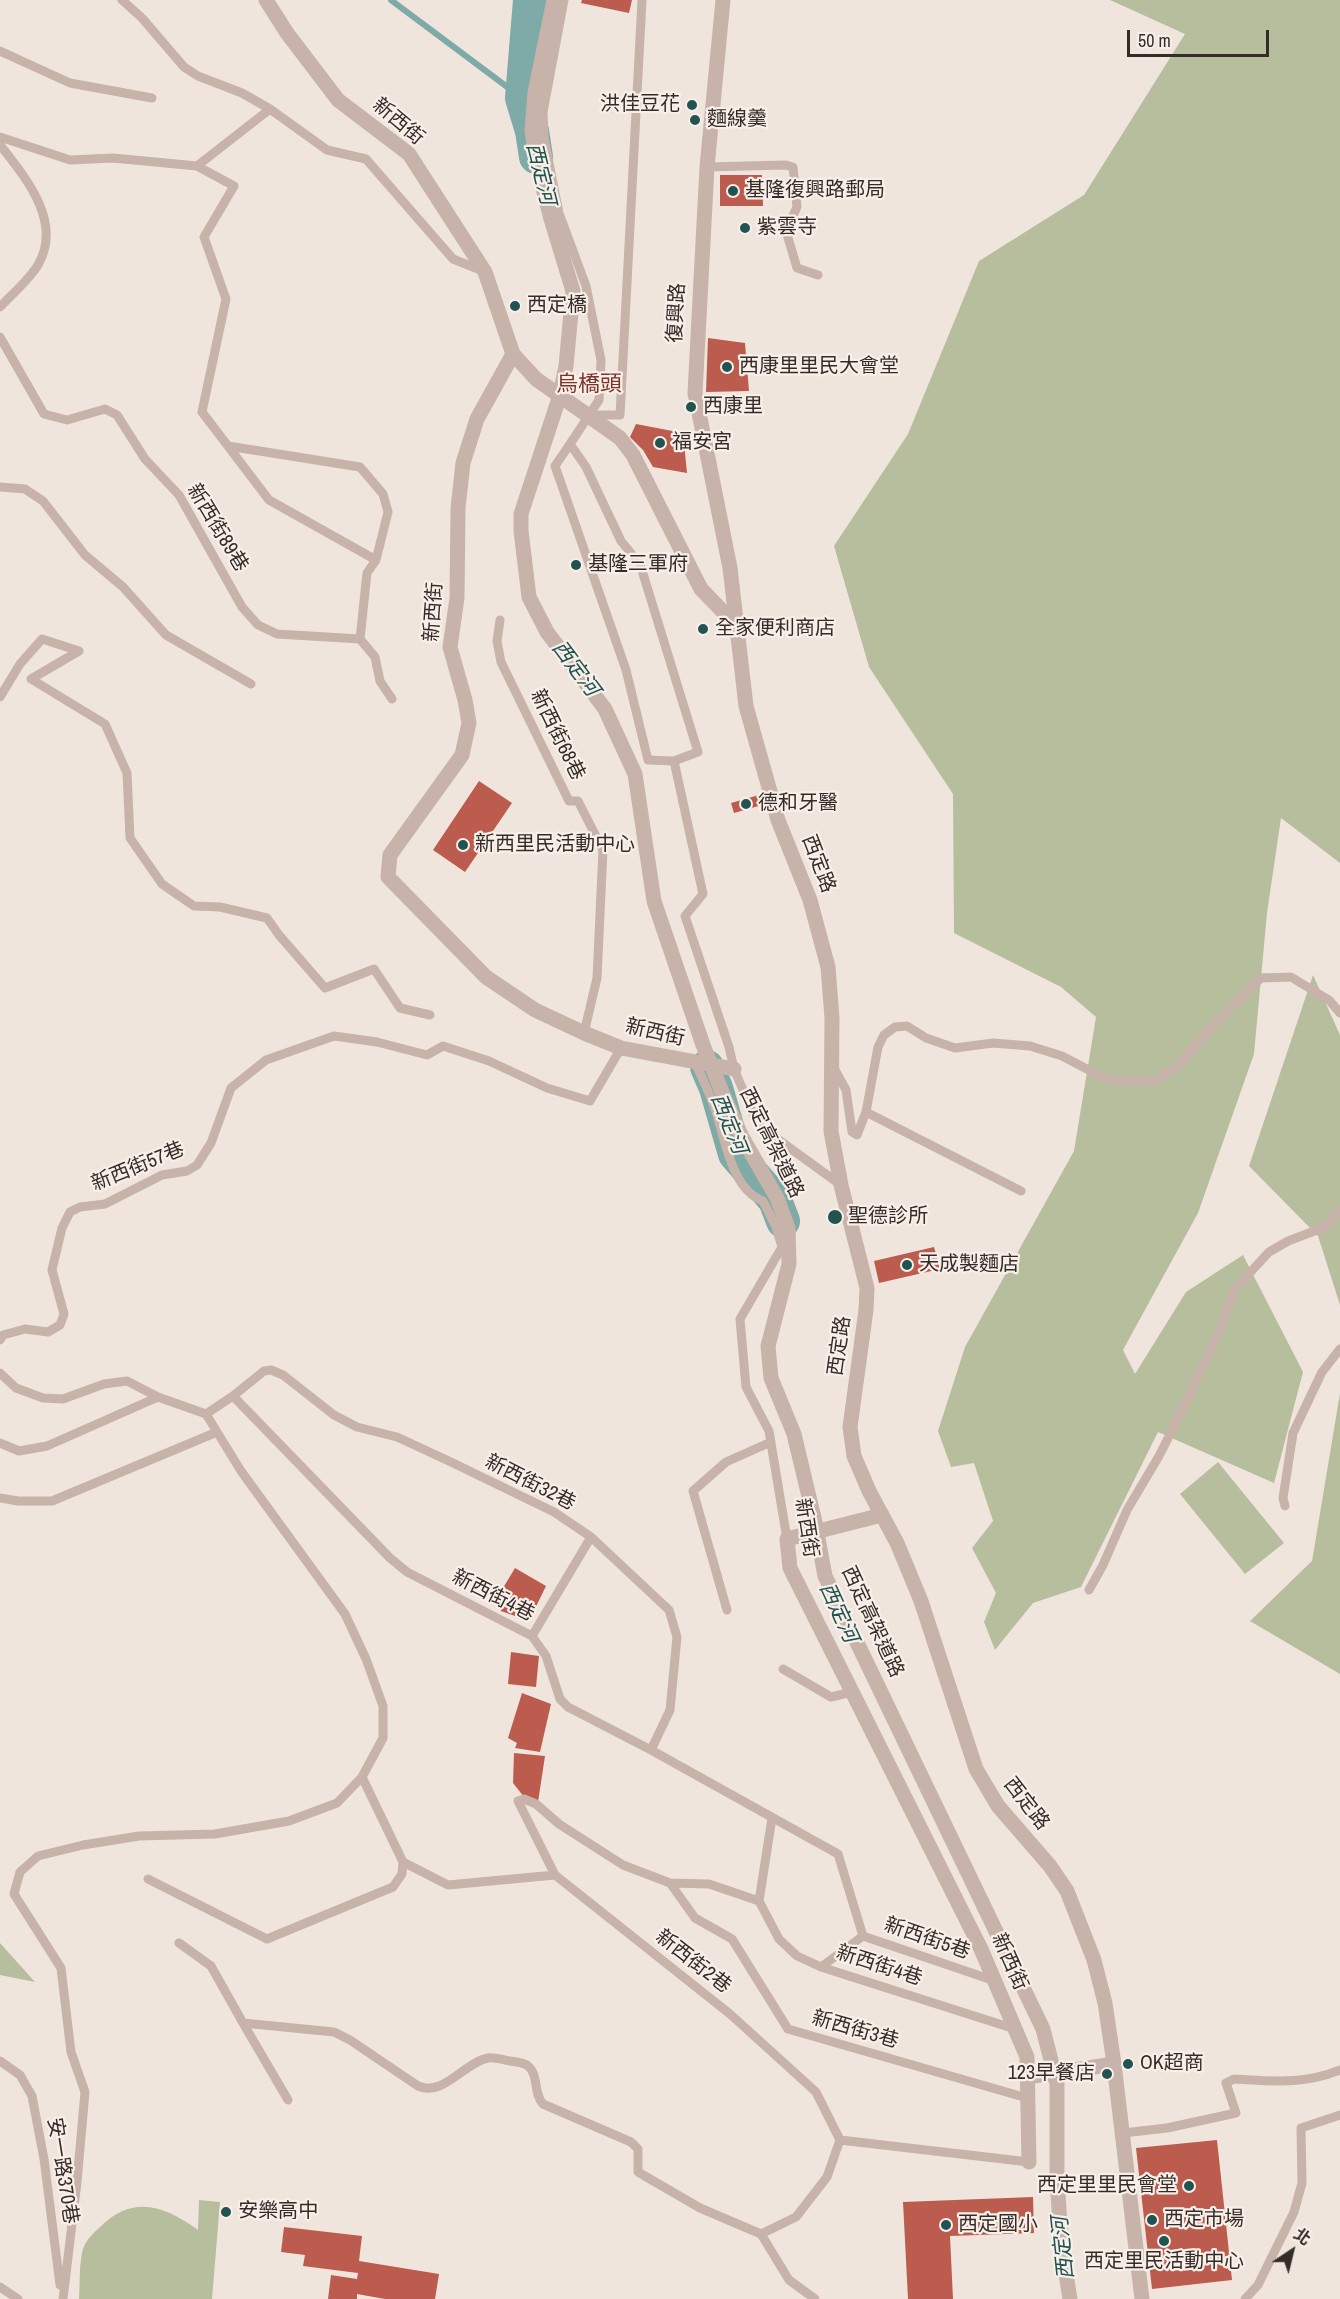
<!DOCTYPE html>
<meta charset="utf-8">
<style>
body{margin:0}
#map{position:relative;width:1340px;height:2299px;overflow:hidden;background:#f0e5dd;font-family:"Archivo Narrow","Noto Sans TC",sans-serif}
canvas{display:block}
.north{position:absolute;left:1262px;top:2221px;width:60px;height:60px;-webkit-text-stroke:4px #f8efe9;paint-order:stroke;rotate:35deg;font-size:16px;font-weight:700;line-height:24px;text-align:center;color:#352b29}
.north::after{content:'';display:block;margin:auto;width:21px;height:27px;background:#352b29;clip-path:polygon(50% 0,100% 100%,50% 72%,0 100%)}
.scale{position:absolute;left:1127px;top:30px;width:142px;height:27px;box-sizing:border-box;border:3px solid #352b29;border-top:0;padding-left:8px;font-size:18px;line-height:21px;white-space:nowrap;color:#352b29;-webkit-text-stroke:4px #f8efe9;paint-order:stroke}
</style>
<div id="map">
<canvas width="1340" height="2299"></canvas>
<div class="north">北</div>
<div class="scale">50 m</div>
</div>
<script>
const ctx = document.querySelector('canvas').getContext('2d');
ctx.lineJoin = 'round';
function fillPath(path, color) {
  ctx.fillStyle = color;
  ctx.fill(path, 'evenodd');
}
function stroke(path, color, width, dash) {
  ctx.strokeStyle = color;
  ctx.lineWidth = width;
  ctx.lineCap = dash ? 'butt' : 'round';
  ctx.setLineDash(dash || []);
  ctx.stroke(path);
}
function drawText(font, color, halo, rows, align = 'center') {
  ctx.font = font + ' "Archivo Narrow","Noto Sans TC",sans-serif';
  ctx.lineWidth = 4.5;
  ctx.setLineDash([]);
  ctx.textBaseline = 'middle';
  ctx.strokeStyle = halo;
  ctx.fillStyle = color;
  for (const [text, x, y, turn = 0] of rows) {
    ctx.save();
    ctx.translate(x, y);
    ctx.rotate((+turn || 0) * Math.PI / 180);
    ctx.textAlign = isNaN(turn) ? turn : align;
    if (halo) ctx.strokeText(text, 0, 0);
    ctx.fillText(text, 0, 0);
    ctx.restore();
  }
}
fillPath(new Path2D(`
 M1110,0H1340V863L1281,818L1267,913L1254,1054L1198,1213L1123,1350L1135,1374L1186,1292L1243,1255L1303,1372L1274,1483L1158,1432L1081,1587L1033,1603L995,1650L984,1622L996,1593L972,1548L993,1521L974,1463L951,1467L938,1431L965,1347L1074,1151L1096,1017L1061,987L954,933L953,794L869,667L834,546L908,434L979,261L1084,195L1185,34Z
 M1313,975L1340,1035V1305L1318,1236L1249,1166Z
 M1340,1393V1674L1250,1621L1312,1561Z
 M1218,1462L1284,1543L1245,1574L1180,1494Z
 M0,1943L35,1982L0,1975Z
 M199,2200L220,2202L212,2299H79C80,2284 79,2268 82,2253C84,2242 92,2234 100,2227C133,2194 165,2206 198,2230Z`), '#b7be9e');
stroke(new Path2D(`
 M391,0L522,98`), '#7eaba7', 6);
stroke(new Path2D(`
 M530,0L522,98L532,131L536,157
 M707,1067L716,1088L735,1154L775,1200L783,1221`), '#7eaba7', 34);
fillPath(new Path2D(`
 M582,0H632L629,13L581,3Z
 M720,175H762L763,206H720Z
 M708,338L745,343L749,391L706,392Z
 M636,424L683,433L687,473L653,467L643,450L630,437Z
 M479,781L512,803L465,872L433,850Z
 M759,795L762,805L734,813L731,803Z
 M934,1247L940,1269L879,1283L874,1261Z
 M515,1568L546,1586L529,1621L501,1611L500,1593Z
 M511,1652L539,1656L536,1687L508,1684Z
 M522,1693L551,1704L540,1752L515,1748L517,1743L508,1738Z
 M514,1753L545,1756L538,1802L524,1797L513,1783Z
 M1217,2140L1232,2280L1152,2289L1136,2148Z
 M1033,2197L1034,2233L950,2236L953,2299H908L903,2202Z
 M284,2227L362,2236L359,2261L439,2274L435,2299H385L357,2294V2299H328L331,2275L357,2279L358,2273L303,2266L305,2255L281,2252Z`), '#bc5c4e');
stroke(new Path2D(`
 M122,0L142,18L184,67L198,76L242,93L270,109L327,150L366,159L453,259L483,271
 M564,0L543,112L544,138L559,213L586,286L601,360L599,400L570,444L586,467L621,541L640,564L698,752L674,761L648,760L626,670L555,466L570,444
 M0,51L70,83L152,98
 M0,137L70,160L113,158L197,166L234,186L204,237L226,299L202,412L269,500L376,560L367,573L360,639
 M0,145C26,178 63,222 38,265C29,280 12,294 0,307
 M197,166L270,109
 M707,167L786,165L793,167L797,207L786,231L797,268L818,275
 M0,337L44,414L67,420L105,409L117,415L145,459L179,495L242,607L258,625L277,634L360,639L375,657L380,681L392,699
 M588,415H620L642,0
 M228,446L360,467L383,494L388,512L376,560
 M0,487L25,489L43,501L85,555L123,587L166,635L251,684
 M500,620L497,641L501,662L569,801H578L603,850L597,978L584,1033
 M0,697L20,664L42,639L79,651L31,679L105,724L127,773L130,838L162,884L194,906L220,907L267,918L279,935L325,988L374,969L400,1008L430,1015
 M674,761L703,894L685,916L729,1047L734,1069L758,1125L841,1185
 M696,1064C702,1078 709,1092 714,1106C725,1135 730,1189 763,1201L776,1227L782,1247L740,1319L746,1387L769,1431L787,1539
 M834,1068L846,1090L852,1132L857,1135L866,1112L878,1047L884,1035L895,1027L907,1026L926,1038L955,1048L993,1043L1030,1046L1062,1056L1108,1080L1154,1081L1177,1066L1219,1019L1261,978L1291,977L1329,1000L1340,1013
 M866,1112L1021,1191
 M0,1340L3,1335L25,1329L48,1332L60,1325L64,1314L52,1270L62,1228L70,1212L80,1207L105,1204L162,1175L187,1171L197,1165L211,1143L231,1088L266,1060L334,1036L377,1042L427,1055L443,1046L489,1061L547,1088L590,1101L621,1048
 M0,1373L16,1388L43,1398L63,1399L104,1384L127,1381L158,1397
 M233,1396L264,1371L271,1370L283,1375L334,1415L357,1427L397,1437L451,1462L554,1512L591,1537L669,1610L677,1637L670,1710L651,1750
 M206,1414L233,1396L390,1558L407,1572L532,1636L546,1656L560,1699L568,1707L651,1750L838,1854L863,1936
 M0,1443L19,1451L47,1446L158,1397L206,1414L241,1471L345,1614L366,1659L383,1706V1738L362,1777L337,1803L289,1821L215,1834L139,1836L83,1845L38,1856L20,1872L14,1894L61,1968L71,2052L85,2092L77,2182L63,2299
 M0,1498L18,1501H52L217,1432
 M1285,1506L1283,1498L1293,1433L1322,1372L1340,1349
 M1089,1590L1103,1565L1127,1510L1159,1456L1189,1397L1219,1331L1234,1290L1269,1252L1288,1241L1325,1227L1340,1210
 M727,1610L693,1491L726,1462L771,1442
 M532,1636L591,1537
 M783,1669L831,1697L852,1692
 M362,1777L403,1862L448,1885L555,1875
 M148,1879L267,1939L393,1887L402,1874L403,1862
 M670,1883L695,1918L732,1939L788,2029L1027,2098
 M759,1901L772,1818
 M179,1943L211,1966L243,2023
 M821,1967L863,1936L995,1981
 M0,2061L20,2075L32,2096L44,2159L60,2285
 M288,2100L243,2023L334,2032L350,2040L418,2086C444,2097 463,2063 488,2058C494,2057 504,2060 510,2061C516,2062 523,2062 528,2066C539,2075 533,2093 543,2104L631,2142L638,2149V2172L700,2208L761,2234L796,2217L827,2177L840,2140
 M1123,2133L1167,2128L1236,2113L1226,2083L1234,2079C1273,2081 1303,2085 1340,2070
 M840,2140L816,2092L730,2014L555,1875L518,1801L524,1799L536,1804L559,1824L623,1865L670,1883L709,1884L759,1901L779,1939L797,1956L821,1967L1015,2029
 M840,2140L1029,2162
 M761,2234L789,2280L815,2299
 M0,2287L18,2299
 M1245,2299L1258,2285L1294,2212L1302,2183L1301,2128L1340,2115`), '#c7b3a9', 9);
stroke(new Path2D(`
 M266,0L287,33L338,100L409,154L485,272L513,354L536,379L620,438L633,455L701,589L737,626
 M513,354L477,419L463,463L458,508L457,598L450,647L465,700L469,723L462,755L390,855L388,877L486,977L535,1010L584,1033L621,1048L734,1069
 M882,1515L787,1539L790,1568L981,1949L1027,2057L1029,2162
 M1027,2077L1114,2064`), '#c7b3a9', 15);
stroke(new Path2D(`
 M554,0L535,92L532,131L537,165L551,219L573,291L566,366L560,395
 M723,0L707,167L695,393L730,568L746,706L778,820L810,900L828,967L832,1018L831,1131L841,1185L867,1288L866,1310L850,1427L854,1456L869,1491L897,1543L921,1601L976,1769L998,1806L1050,1866L1067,1891L1094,1960L1105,2003L1114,2064L1142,2299`), '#c7b3a9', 15);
stroke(new Path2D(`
 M560,395L521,514V531L529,597L547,632L605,709L635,774L654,901L703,1045L722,1092L742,1137L777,1198L788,1228L789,1264L768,1346L771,1378L794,1434L815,1522L825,1576L1043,2029L1057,2084V2176L1061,2243L1070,2299`), '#c7b3a9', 15);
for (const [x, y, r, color] of [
 [692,105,6,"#215351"],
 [695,120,6,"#215351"],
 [733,191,6,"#215351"],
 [745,228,6,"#215351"],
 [515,306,6,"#215351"],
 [727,367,6,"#215351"],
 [691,407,6,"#215351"],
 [660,443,6,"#215351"],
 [576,565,6,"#215351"],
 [703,629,6,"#215351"],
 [746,804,6,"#215351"],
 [463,845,6,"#215351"],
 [835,1217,8,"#215351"],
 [907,1265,6,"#215351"],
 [1128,2064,6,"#215351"],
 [1107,2074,6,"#215351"],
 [1189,2186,6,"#215351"],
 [226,2212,6,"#215351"],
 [1152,2220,6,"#215351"],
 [946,2225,6,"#215351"],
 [1164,2241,6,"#215351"]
]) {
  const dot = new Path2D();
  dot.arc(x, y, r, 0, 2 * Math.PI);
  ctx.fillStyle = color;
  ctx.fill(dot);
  stroke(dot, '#f8efe9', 2);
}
drawText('20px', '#352b29', '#f8efe9', [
 ["洪佳豆花",680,105,"right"],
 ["麵線羹",707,120],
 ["基隆復興路郵局",745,191],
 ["紫雲寺",757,228],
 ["西定橋",527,306],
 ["西康里里民大會堂",739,367],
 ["西康里",703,407],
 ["福安宮",672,443],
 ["基隆三軍府",588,565],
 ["全家便利商店",715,629],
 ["德和牙醫",758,804],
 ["新西里民活動中心",475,845],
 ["聖德診所",848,1217],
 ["天成製麵店",919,1265],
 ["OK超商",1140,2064],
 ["123早餐店",1095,2074,"right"],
 ["西定里里民會堂",1177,2186,"right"],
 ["安樂高中",238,2212],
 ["西定市場",1164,2220],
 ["西定國小",958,2225],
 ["西定里民活動中心",1164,2262,"center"]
], 'left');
drawText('20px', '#352b29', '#f8efe9', [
 ["新西街",398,122,40],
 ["復興路",677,313,-87],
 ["新西街89巷",217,528,59],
 ["新西街",434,612,-86],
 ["新西街68巷",557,735,64],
 ["西定路",818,864,69],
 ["新西街",655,1033,13],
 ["西定高架道路",771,1143,64],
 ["新西街57巷",138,1167,-22],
 ["西定路",840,1346,-82],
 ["新西街32巷",530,1483,27],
 ["新西街",806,1528,81],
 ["新西街4巷",493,1596,27],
 ["西定高架道路",872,1622,65],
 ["西定路",1026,1804,52],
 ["新西街5巷",927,1939,19],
 ["新西街2巷",693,1962,38],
 ["新西街",1009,1962,66],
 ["新西街4巷",879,1966,18],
 ["新西街3巷",855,2030,16],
 ["安一路370巷",62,2171,81]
]);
drawText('italic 21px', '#215351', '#f8efe9', [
 ["西定河",540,174,76],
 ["西定河",575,669,53],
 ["西定河",728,1124,68],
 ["西定河",838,1613,65],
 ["西定河",1064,2248,-96]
]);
drawText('22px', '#7e3228', '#f8efe9', [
 ["烏橋頭",589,385]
]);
</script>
